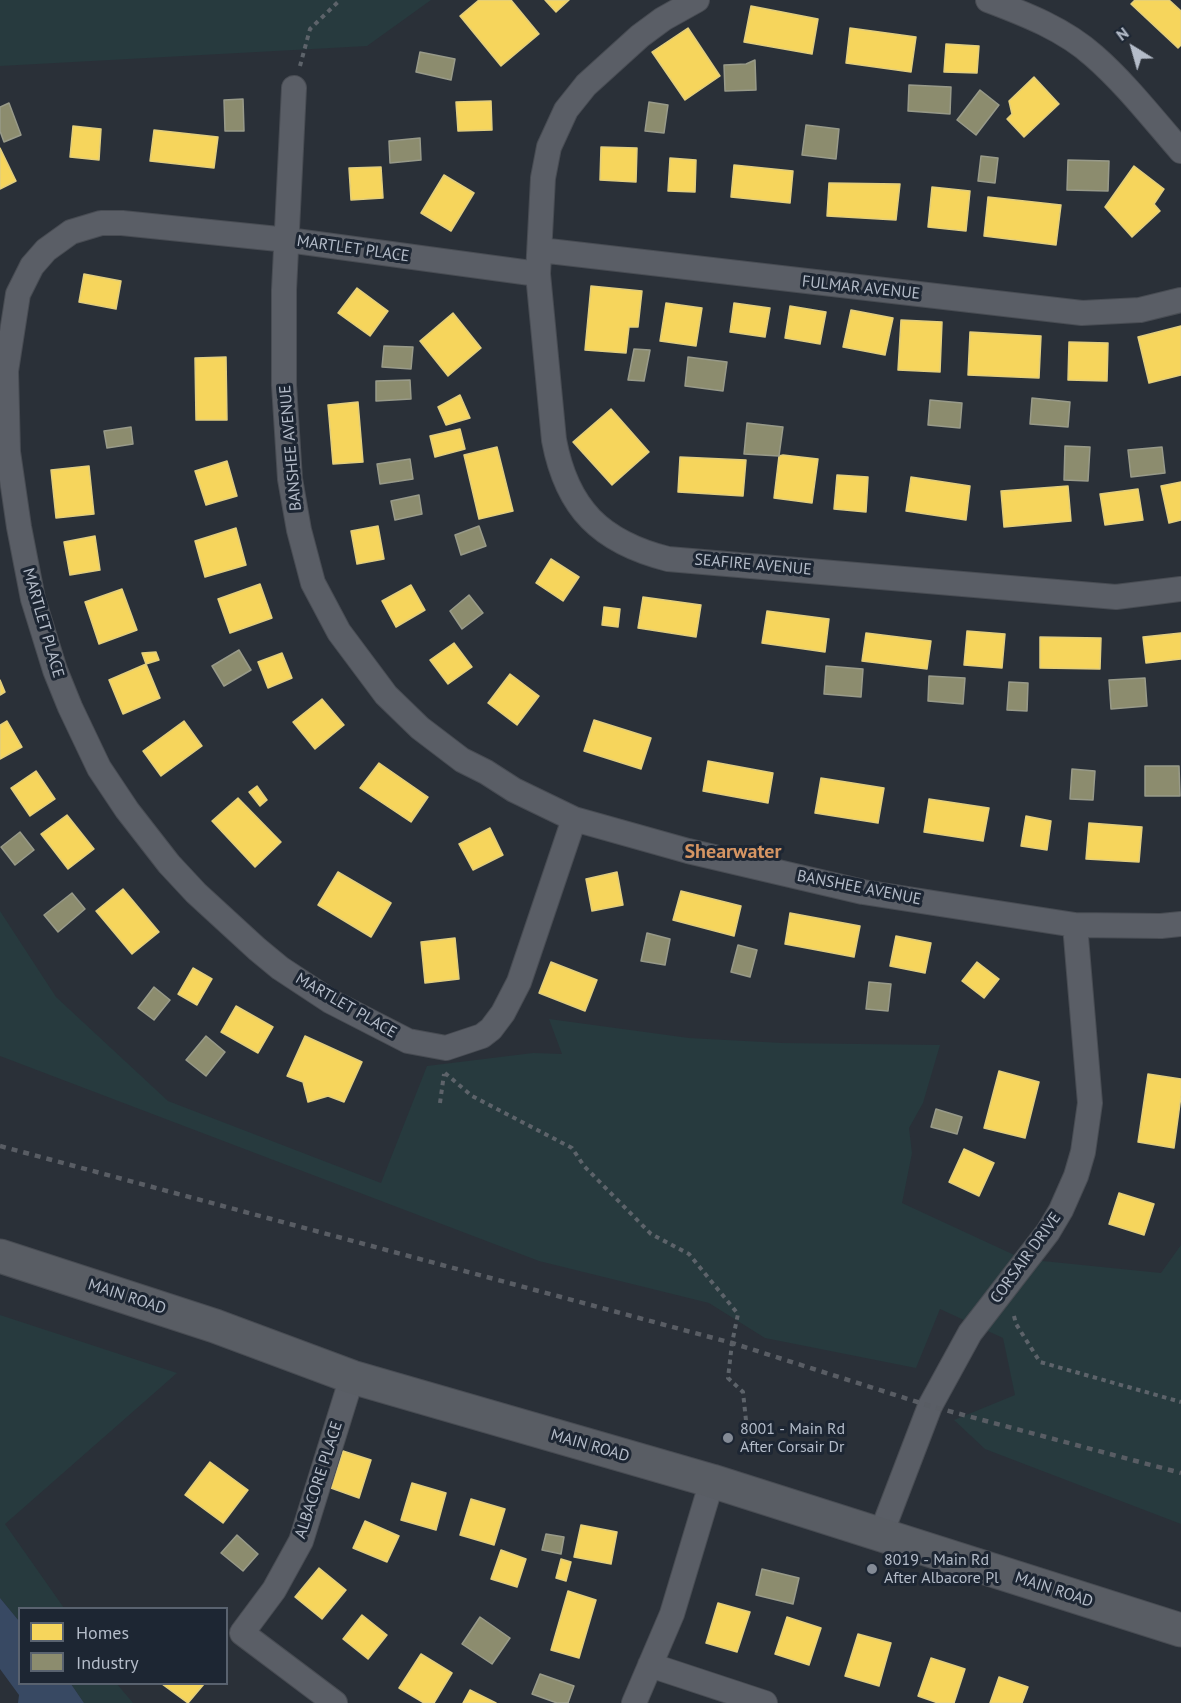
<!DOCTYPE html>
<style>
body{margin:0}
#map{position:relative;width:1181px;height:1703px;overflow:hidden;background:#2a3038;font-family:"PT Sans",sans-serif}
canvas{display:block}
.legend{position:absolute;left:18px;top:1607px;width:210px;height:78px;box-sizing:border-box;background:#1d2633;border:2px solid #59626f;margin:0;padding:8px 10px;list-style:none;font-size:18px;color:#b4bcc9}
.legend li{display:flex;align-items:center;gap:12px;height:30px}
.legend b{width:30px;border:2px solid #59626f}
.north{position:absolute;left:1103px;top:18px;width:60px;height:60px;-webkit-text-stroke:4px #1d2633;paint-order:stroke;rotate:323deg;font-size:16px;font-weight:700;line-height:24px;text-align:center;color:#b4bcc9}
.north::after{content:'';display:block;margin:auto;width:21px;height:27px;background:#b4bcc9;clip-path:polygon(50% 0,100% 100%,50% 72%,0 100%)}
</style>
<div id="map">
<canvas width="1181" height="1703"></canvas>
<ul class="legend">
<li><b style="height:16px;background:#f6d55c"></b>Homes</li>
<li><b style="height:16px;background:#8c8c6e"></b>Industry</li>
</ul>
<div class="north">N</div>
</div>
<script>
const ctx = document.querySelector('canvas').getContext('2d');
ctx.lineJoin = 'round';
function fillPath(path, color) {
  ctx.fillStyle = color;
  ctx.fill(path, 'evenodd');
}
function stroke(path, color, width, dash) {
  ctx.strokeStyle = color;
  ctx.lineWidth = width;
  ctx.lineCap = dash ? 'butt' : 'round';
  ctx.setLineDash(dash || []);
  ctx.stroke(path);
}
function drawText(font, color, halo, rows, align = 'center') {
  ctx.font = font + ' "PT Sans",sans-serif';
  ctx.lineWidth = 6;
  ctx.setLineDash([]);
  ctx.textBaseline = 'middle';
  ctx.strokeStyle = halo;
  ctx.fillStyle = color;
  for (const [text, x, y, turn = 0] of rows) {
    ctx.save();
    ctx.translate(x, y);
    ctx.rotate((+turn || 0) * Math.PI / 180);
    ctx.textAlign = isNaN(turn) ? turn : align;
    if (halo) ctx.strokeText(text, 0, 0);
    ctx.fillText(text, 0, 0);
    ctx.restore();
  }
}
fillPath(new Path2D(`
 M0,0H431L367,46L0,66Z
 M0,911L56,997L168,1101L381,1183L427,1066L533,1053L562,1054L549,1019L689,1038L782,1043L940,1045L923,1103L909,1128L912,1153L902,1203L1023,1259L1161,1273L1181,1245V1524L985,1449L954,1420L1015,1395L1003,1338L940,1309L916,1368L765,1338L709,1303L539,1261L0,1056Z
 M0,1315L177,1373L5,1524L64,1608H20L19,1621L0,1598Z
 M71,1684H117L133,1703H84Z`), '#273a3e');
fillPath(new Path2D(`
 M0,1598L19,1621L20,1684H71L84,1703H18L19,1695L0,1669Z`), '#384963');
const homes = new Path2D(`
 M479,0H511L539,34L501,66L460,16Z
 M545,0H569L556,12Z
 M1135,0H1169L1181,11V45L1178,48L1131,4Z
 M751,6L818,19L812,54L744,42Z
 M688,28L720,76L685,100L652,52Z
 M850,28L916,37L911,72L846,63Z
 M946,44L979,46L977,73L944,72Z
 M1034,77L1059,104L1024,137L1007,119L1012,114L1009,101Z
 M491,101L492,130L458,131L456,102Z
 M73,126L101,129L99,160L70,157Z
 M154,130L218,137L214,168L150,161Z
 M601,147L637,148L636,182L600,180Z
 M0,148L16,181L0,189Z
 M670,158L696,160L695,192L668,191Z
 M734,165L793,171L790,203L731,197Z
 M1134,166L1164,189L1154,204L1160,211L1132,237L1105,207Z
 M381,167L383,198L351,200L349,168Z
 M444,175L474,193L451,231L421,213Z
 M829,183L900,184L896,220L827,216Z
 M932,187L970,191L966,231L928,227Z
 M988,197L1061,205L1056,245L984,236Z
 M84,274L121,281L116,309L79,302Z
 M591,286L642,291L638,327H629L626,353L585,350Z
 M357,288L388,311L370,336L338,313Z
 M666,303L702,308L696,346L660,341Z
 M734,303L770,308L765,337L730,332Z
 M790,306L826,312L820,344L785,338Z
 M851,310L893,318L885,355L843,347Z
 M453,313L481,348L448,376L420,341Z
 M901,320L942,322L940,372L898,370Z
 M1181,326V375L1149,383L1138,337Z
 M970,332L1041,336L1039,378L968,375Z
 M1069,342L1108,343L1107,381L1068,380Z
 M226,357L227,420H196L195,358Z
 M460,395L470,418L446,425L438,407Z
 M358,402L363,462L333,464L328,405Z
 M611,409L649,452L612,485L573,442Z
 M460,429L465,449L435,457L430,436Z
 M497,447L513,511L479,519L464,455Z
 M783,455L818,459L812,503L774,498L779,456Z
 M680,457L746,460L743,496L678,492Z
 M227,461L237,496L206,505L195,471Z
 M89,466L94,514L56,518L51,470Z
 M837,475L868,477L866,512L834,509Z
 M911,477L970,486L966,520L906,511Z
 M1181,482V520L1169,523L1161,486Z
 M1068,486L1071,521L1004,527L1001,491Z
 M1138,489L1143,520L1105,525L1100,494Z
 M378,526L384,559L357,564L351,531Z
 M236,528L246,565L205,577L195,541Z
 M95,536L100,570L70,575L64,542Z
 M551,559L579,577L563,601L536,583Z
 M260,584L272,618L230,633L218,599Z
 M411,585L425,610L396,627L382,601Z
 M122,589L137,630L99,644L85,602Z
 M643,597L701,605L696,637L638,628Z
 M604,607L620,609L618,627L602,625Z
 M767,611L829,619L825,652L762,643Z
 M967,631L1005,634L1002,668L964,665Z
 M866,633L931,641L927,669L862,661Z
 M1181,633V659L1146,663L1143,637Z
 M1040,637L1101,638L1100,669L1040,668Z
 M454,643L472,667L448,684L430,660Z
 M156,652L159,660L146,664L142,653Z
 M282,653L292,678L268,688L258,662Z
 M146,664L160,698L123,714L109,680Z
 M510,674L539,696L517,725L488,703Z
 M0,680L5,692L0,695Z
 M322,699L344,725L315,749L293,722Z
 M594,720L651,738L641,769L584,751Z
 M7,721L22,747L0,759V725Z
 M184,721L202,746L161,776L143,751Z
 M708,761L773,773L768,803L703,791Z
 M379,763L428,797L411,822L360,788Z
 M36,771L55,799L30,816L11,788Z
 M821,778L884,788L878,823L815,813Z
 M257,786L267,800L260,806L249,792Z
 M238,798L281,842L255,867L212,821Z
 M929,799L989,808L983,841L924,832Z
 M67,815L94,849L68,869L41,834Z
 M1026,816L1051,821L1047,850L1021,846Z
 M1089,823L1142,827L1139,862L1086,859Z
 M490,828L503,855L473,870L459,844Z
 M338,872L391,903L371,937L318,905Z
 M617,872L623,905L592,911L586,879Z
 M123,889L159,932L132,954L96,911Z
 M681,891L741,906L734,936L673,920Z
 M790,913L860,926L854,957L785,944Z
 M896,936L931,943L925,973L890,966Z
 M455,938L459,979L425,983L421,942Z
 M551,962L597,980L585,1011L539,993Z
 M977,962L999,979L984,998L962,981Z
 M193,968L212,979L197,1005L178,994Z
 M236,1006L273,1027L258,1053L221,1032Z
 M305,1036L362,1062L344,1102L328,1096L308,1102L303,1082L287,1076Z
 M999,1071L1039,1082L1025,1138L984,1128Z
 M1148,1074L1181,1079V1096L1174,1148L1138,1142Z
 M964,1149L994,1163L979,1196L949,1182Z
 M1119,1193L1154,1204L1144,1235L1109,1224Z
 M343,1451L371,1460L359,1498L331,1488Z
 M210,1462L248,1490L223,1523L185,1495Z
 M412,1483L446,1493L436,1530L401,1520Z
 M471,1499L505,1509L494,1545L460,1535Z
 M365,1521L399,1536L387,1562L353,1548Z
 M581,1525L617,1532L611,1564L574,1557Z
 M501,1550L526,1559L517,1587L491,1579Z
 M561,1559L571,1562L566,1581L556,1578Z
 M319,1568L346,1590L322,1619L295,1597Z
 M568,1591L596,1600L579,1658L551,1650Z
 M718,1603L750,1612L737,1652L706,1643Z
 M362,1615L387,1635L368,1659L343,1639Z
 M787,1617L821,1628L809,1665L775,1654Z
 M858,1634L891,1643L879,1686L845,1676Z
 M421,1654L452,1673L434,1703H424L399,1688Z
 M931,1658L965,1669L954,1703H938L918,1696Z
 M999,1677L1028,1687L1022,1703H990Z
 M162,1684H204L188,1703Z
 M470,1690L496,1703H463Z`);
fillPath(homes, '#f6d55c');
stroke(homes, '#e2ce7d', 1.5);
const industry = new Path2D(`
 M420,52L455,59L451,80L416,72Z
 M755,60L756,90L725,91L724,65L746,64Z
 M909,85L951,87L950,114L908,111Z
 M980,90L999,105L976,135L957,120Z
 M243,99L244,131H225L224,100Z
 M649,102L668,105L664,133L645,131Z
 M9,103L21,135L4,142L0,131V107Z
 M806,125L839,129L836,159L802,155Z
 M420,138L421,160L390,163L389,141Z
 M981,156L998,158L995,183L978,181Z
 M1068,160L1109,161L1108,191L1067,190Z
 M384,346L413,347L411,369L382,367Z
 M634,349L650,350L644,381L628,380Z
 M688,357L727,362L723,391L685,386Z
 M410,380L411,399L376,401V381Z
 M1032,398L1070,402L1068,427L1030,424Z
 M930,400L962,403L960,428L928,425Z
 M747,423L783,427L779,456L744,454Z
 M131,427L133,444L107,448L104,431Z
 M1065,446L1090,447L1088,481L1064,480Z
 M1162,447L1165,473L1131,477L1128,450Z
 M410,459L413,479L380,484L377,464Z
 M419,495L422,514L395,520L391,501Z
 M479,526L486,546L461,555L455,535Z
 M469,595L483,613L462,629L450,611Z
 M239,650L251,670L224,686L212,666Z
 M826,666L863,669L861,697L824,694Z
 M929,676L965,678L963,704L928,701Z
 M1145,678L1147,706L1111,709L1109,680Z
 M1009,682L1028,683L1027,711L1007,710Z
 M1145,766H1179L1180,796H1145Z
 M1072,769L1095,771L1093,800L1070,799Z
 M20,832L34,850L15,865L1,847Z
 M72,893L85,909L58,932L44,915Z
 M647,933L670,939L665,965L641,961Z
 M738,945L757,950L750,977L731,972Z
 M869,982L891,984L888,1011L866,1009Z
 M154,987L170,1000L154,1020L138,1008Z
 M206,1036L225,1052L206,1076L186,1060Z
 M936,1109L962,1117L957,1134L931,1127Z
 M546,1534L564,1537L561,1554L542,1550Z
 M237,1535L258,1554L243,1571L221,1553Z
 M762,1569L799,1578L793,1604L756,1595Z
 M480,1617L510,1638L492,1664L462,1644Z
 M540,1674L574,1686L568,1703H557L532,1694Z`);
fillPath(industry, '#8c8c6e');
stroke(industry, '#989a89', 1.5);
const street = new Path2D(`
 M697,0L663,19L640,36L586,85L566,110L549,147L543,178L538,274L554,440C567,509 601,542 668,559L1116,597L1181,589
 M988,0C1025,14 1064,29 1094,56C1126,84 1153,119 1181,151
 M294,88L284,290V385L290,479L299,530L313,583L339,632L386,695L420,728L462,760L486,772L514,790L574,819L688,851L863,892L1075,925L1161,926L1181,924
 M540,250L1082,313L1140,310L1181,300
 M538,274L288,240L122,223H101L71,232L46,250L32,266L18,294L6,371L8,452L19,527L33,599L55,670L70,707L99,768L127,810L169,864L196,893L257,949L280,968L330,1001L408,1041L446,1048L482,1036L491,1029L503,1013L519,982L574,819
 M881,1534L930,1406L970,1333L1048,1232L1061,1210L1076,1176L1083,1152L1090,1103L1075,925
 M650,1665L765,1703
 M335,1703L242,1633L274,1590L301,1541L352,1377
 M634,1703L672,1614L712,1481`);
const secondary = new Path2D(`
 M0,1256L215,1326L352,1377L712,1481L1181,1630`);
stroke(street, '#484c53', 26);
stroke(secondary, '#484c53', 35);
stroke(new Path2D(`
 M300,66L310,29L340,0
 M445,1073L472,1096L572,1148L584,1166L651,1234L689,1254L738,1314L732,1343L728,1378L743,1392L747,1430L736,1435
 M440,1103L444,1074
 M1014,1316L1016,1324L1040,1362L1181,1402`), '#5d636a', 4, [4.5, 4.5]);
stroke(street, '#5a5e66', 24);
stroke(secondary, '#595d64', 33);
stroke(new Path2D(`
 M0,1146L732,1343L930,1406L1181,1473`), '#595d64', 4.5, [6, 6]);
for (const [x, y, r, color] of [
 [728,1438,6,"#848b96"],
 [872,1569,6,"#848b96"]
]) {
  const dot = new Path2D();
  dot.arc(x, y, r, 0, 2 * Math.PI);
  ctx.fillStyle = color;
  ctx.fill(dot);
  stroke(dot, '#1d2633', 2);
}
drawText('16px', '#b4bcc9', '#1d2633', [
 ["MARTLET PLACE",353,249,8],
 ["FULMAR AVENUE",861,288,6],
 ["BANSHEE AVENUE",291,448,-95],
 ["SEAFIRE AVENUE",753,565,5],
 ["MARTLET PLACE",43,623,74],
 ["BANSHEE AVENUE",859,888,11],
 ["MARTLET PLACE",346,1006,30],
 ["CORSAIR DRIVE",1026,1258,-54],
 ["MAIN ROAD",127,1297,18],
 ["MAIN ROAD",590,1446,16],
 ["ALBACORE PLACE",319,1480,-72],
 ["MAIN ROAD",1054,1590,18]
]);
drawText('16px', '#b4bcc9', '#1d2633', [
 ["8001 - Main Rd",740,1429],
 ["After Corsair Dr",740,1447],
 ["8019 - Main Rd",884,1560],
 ["After Albacore Pl",884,1578]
], 'left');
drawText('bold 20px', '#d59563', '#1d2633', [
 ["Shearwater",733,852]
]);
</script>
